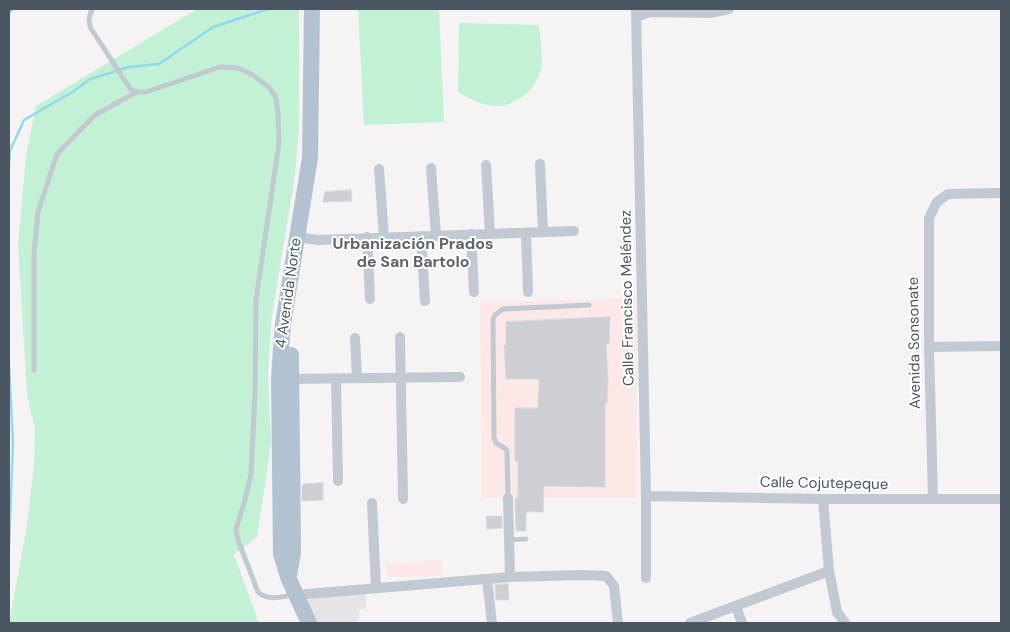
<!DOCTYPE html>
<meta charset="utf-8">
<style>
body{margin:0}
#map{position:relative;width:1010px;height:632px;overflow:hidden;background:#f5f3f3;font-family:"DM Sans",sans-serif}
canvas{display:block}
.frame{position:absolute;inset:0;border:10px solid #4a5661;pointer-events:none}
</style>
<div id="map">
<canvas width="1010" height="632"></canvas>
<div class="frame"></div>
</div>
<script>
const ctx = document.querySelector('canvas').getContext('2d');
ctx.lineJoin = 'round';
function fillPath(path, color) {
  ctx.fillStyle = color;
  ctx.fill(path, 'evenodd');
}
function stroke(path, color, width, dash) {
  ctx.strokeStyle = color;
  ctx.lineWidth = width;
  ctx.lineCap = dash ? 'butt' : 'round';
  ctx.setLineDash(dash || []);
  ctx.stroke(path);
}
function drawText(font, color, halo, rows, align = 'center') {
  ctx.font = font + ' "DM Sans",sans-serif';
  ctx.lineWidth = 4;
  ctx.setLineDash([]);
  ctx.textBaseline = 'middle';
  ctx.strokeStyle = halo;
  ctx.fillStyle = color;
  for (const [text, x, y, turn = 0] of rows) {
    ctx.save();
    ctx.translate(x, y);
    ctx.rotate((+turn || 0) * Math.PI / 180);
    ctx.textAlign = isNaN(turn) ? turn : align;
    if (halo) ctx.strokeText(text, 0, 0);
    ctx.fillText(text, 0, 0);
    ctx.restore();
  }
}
fillPath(new Path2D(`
 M366,592V608L360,609L358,621L350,622V623H316L306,602L314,597Z`), '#e6e4e5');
fillPath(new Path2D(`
 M637,298V498H482L480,302Z
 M442,560L443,576L387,577L386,564Z`), '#fce8e6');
fillPath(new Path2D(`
 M197,9H299V130L295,175L272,315L268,371L271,444L257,537L234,555L259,623H9L27,526L34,464L35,430L27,394L18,246L26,156L36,106Z
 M358,9H439L444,122L364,125Z
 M459,23L539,25C540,41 545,59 539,75C533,93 513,107 494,106C481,105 469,98 458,92Z`), '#c3f1d5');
stroke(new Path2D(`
 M9,164L10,151L24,120L74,91L90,79L129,67L159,64L213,27L268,9
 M9,364L13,443L9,548`), '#90daee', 2.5);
const building = new Path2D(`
 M351,190L352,201L323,202L325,192Z
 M610,317L609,344H606L608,381L607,403H605V487L544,486L543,512H526V531H516L515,498H518V461H515V408H538L539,379H506L504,345H506V322Z
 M323,483V500L302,501V485L305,484Z
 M487,516H502V528L487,529Z
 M508,584L509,600H496L495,585Z`);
fillPath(building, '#cdcfd5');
stroke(building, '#d7d9de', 1);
stroke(new Path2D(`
 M92,9L89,18L90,27L131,90L137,92
 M9,11L11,9
 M34,370V255L38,212L57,154L95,115L137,92H146L220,67L238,68L251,74L269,87L276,98L278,114L279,143L256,300L255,392L251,474L245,500L236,529L238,540L258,592C267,601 281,597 292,595
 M508,498L507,451L506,449L496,443L494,438L493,319L495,315L503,309L589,305
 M509,540L526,539`), '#c1cad2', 5);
stroke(new Path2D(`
 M636,9L646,496V578
 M637,17L650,12L710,13L729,9
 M540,164L543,232
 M486,165L490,234
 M431,168L436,235
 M379,169L384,237
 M526,233L528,292
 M471,234L474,292
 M421,236L425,301
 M297,237L318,240L574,231
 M367,237L370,299
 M400,337L403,499
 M355,338L357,378
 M929,347L1001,346
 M336,378L338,481
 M286,379L460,377
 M646,496L823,499H1001
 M508,498L510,577
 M823,499L829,571L837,612L845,623
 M933,499L929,347V218L937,202L948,194L1001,193
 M372,503L376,588
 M487,579L492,623
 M296,595L510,577L583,575L606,576L614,586L618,623
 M736,606L742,623
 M690,623L829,571`), '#c1cad2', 10);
stroke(new Path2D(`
 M289,575L293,553L291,355
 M309,623L288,577L281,554L279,379L281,348L283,324L310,158L312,9`), '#b3c2d1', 16);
drawText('15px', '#4a5661', '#fff', [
 ["4 Avenida Norte",289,293,-82],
 ["Calle Francisco Meléndez",628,298,-91],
 ["Avenida Sonsonate",915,343,-91],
 ["Calle Cojutepeque",824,484,1]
]);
drawText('bold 16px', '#5f6368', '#fff', [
 ["Urbanización Prados",413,245],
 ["de San Bartolo",413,263]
]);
</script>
